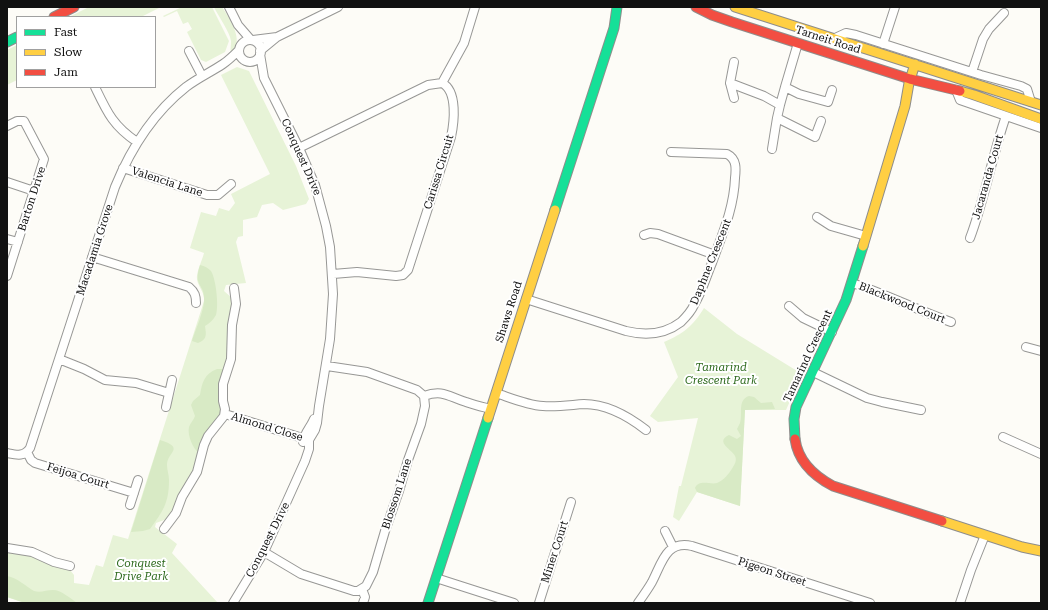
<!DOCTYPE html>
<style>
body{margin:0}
#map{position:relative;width:1048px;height:610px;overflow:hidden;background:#fdfcf7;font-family:"Roboto Serif",serif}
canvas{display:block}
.frame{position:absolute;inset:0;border:8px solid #111;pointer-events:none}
.legend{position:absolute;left:16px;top:16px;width:140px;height:72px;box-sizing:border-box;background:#fff;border:1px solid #a0a0a0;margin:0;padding:5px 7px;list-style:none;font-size:12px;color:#111}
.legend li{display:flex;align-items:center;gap:8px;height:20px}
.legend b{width:20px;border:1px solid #a0a0a0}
</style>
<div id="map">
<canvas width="1048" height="610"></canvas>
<div class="frame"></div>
<ul class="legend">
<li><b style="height:5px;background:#16e098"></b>Fast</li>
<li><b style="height:5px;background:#ffcf43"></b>Slow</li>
<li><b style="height:5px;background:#f24e42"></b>Jam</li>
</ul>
</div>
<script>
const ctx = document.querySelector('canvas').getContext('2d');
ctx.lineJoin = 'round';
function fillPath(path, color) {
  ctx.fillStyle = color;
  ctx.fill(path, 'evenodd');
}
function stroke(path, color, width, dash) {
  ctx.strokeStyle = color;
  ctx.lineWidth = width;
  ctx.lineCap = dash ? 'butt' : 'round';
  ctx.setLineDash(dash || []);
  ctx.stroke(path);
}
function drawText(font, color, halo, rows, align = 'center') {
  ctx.font = font + ' "Roboto Serif",serif';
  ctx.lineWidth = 4;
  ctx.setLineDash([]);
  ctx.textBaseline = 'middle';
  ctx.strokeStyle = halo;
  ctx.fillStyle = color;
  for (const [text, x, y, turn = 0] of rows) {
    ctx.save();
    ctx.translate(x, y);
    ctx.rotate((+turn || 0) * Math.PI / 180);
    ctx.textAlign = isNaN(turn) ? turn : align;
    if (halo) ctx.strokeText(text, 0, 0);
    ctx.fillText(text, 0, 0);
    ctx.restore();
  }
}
fillPath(new Path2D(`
 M89,7H161L141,17H69Z
 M182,7H212L229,41L225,52L206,62L201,60L187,32L192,29L188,22L183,24L177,11L164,17L163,16Z
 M214,7H222C229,17 240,34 236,46C235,48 232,52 231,54C230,49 231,46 231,41C230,32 218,16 214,7Z
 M17,45V80L7,85V50Z
 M237,67L249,71L296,166L309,199L306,204L283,210L273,203L262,205L257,217L243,220V236L238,237L236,242L246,283L226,285L224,291L232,298L229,353L195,471L179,495L172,513L167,519L156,523L155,527L177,544L172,553L218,603H25L7,597V551L28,554L70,570L74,575V583L89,585L96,565L103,567L113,535L128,539L204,301C205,293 199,288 197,280C196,272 202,261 204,253L190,248L201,212L216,216L219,208L229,211L235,203L231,194L270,174L221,75Z
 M704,308L737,334L802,374L786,410H745L740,506L697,492L679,521L673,517L679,486H681L698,418L658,422L650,416L678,377L664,342C683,334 693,326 704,308Z`), '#e7f3d7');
fillPath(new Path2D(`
 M200,265C205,266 208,268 211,271C216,279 219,306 216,315C213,320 210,323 205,326C206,334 208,339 198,343L192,341C195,331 205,309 204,298C204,283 193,287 200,265Z
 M217,369H224L222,412L199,453C193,449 187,435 189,427C190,423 194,420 195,416L191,405L193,401L200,395C202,383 204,374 217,369Z
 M749,396L754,397L761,403L772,402L775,409L745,410L740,506L697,492L695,488C699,479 710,485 717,483C724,480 729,474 733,467C735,464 737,460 735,456C733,450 714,442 729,435L737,439L741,436L737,429C738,427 739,425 740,423C743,414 737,400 749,396Z
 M160,440C186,448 167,452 167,465C167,470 169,475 169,480C169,503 163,511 150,529L143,531L131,532Z
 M7,576C18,578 25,586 34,591C41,593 46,590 53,590C61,590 70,598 77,603H25L7,597Z`), '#d8eac5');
const street = new Path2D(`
 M229,7L238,25L251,40
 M833,39L846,33L856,35L981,75L1021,86L1027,89L1031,102
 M253,40L277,37
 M239 51a11 11 0 1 1 22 0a11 11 0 1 1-22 0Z
 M798,43L785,87L799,94L828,102L832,90
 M883,44L895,7
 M189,51L202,76
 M260,51L277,37L338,7
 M734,62L730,83L764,96L780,105L785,87
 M972,72L983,39L989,29L1004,13
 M442,83L464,43L475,7
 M730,83L734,98
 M95,87C107,112 113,126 137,142
 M956,90L960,100L1041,128
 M780,105L777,118L815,137L821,121
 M7,126L17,121H24L44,159L7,276
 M299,148L428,85L442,83C458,91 454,123 451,137L408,270L403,275L396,276L357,272L333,274
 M772,149L777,118
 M123,168L207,195H218L231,184
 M7,182L34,191
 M817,217L831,226L866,236
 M644,235L650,233L658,234L715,255
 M970,238C985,198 992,156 1006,116
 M7,239L18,242
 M92,257L189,287C195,292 196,296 196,303
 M852,283C886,294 917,310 951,322
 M526,299L626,331C646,336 664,335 681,322C686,317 691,312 694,305C702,292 706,277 712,263C722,235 734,208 735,178C736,169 737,159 727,154L671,152
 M789,306L803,318L832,332
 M1026,347L1041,351
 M59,359L84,369L105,380L136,383L169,393
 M813,372L867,398L882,402L921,410
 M496,393C511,398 527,405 543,406C557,407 570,405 584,404C606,404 628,416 646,430
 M424,396C443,389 449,397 466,402C474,405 483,407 491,409
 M166,407L172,380
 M225,414L309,440
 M1003,437L1041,454
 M303,442C304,433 311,427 314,419
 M27,452L31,460L35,463L134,493
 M7,453C17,455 24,457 30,448L115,187C131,148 153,113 186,87C198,78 211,72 223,64C229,60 234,55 239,50
 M130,505L138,480
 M164,529L176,513L182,497L197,472L204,445L208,436L224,416L225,409L223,401V384L231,359L232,325L236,304L234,288
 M665,531L673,547
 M7,548L32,552L54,562L70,566
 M264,552L301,574L354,591H358L366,586L373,572L385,531L399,491L408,460L421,424L425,406L424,396L417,390L367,372L327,366
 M436,578L514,603
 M362,589L365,597L363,603
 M233,603L264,552L305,461L309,449V440L315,430L317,423L319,406L330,339L333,294L330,247L326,226L315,185L299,148L264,78L260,54
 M539,603L571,502
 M638,603C643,596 648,589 652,582C662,563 666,540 692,546L870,603
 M960,603L971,570L985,535`);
const fast = new Path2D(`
 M7,42L17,37
 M555,210L614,28L617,7
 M795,439L794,419L796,407L846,300L863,246
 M428,603L488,418`);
const slow = new Path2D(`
 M735,7L1041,105
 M960,91L974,95L1041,119
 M863,246L905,106L909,83L915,64
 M488,418L555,210
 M942,521L1022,547L1041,551`);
const jam = new Path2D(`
 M696,7L712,15L732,22L910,79L960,91
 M54,17L74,7
 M795,439C798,461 814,476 833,486L942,521`);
stroke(street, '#979795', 10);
stroke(fast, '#8e8d8b', 11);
stroke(slow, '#8e8d8b', 11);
stroke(jam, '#8e8d8b', 11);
stroke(street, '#fffffe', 8);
stroke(fast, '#16e098', 9);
stroke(slow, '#ffcf43', 9);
stroke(jam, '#f24e42', 9);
drawText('11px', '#111', '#fff', [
 ["Tarneit Road",828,40,18],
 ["Conquest Drive",301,157,66],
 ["Carissa Circuit",439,172,-73],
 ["Jacaranda Court",988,177,-74],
 ["Valencia Lane",167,182,18],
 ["Barton Drive",32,199,-72],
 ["Macadamia Grove",95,250,-72],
 ["Daphne Crescent",711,262,-68],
 ["Blackwood Court",902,303,22],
 ["Shaws Road",509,312,-72],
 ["Tamarind Crescent",808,356,-65],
 ["Almond Close",267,427,17],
 ["Feijoa Court",78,476,17],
 ["Blossom Lane",397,494,-72],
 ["Conquest Drive",268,540,-63],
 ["Miner Court",555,552,-72],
 ["Pigeon Street",772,572,18]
]);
drawText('italic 11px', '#2f6b1f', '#fff', [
 ["Tamarind",721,368],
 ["Crescent Park",721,381],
 ["Conquest",141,564],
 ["Drive Park",141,577]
]);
</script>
